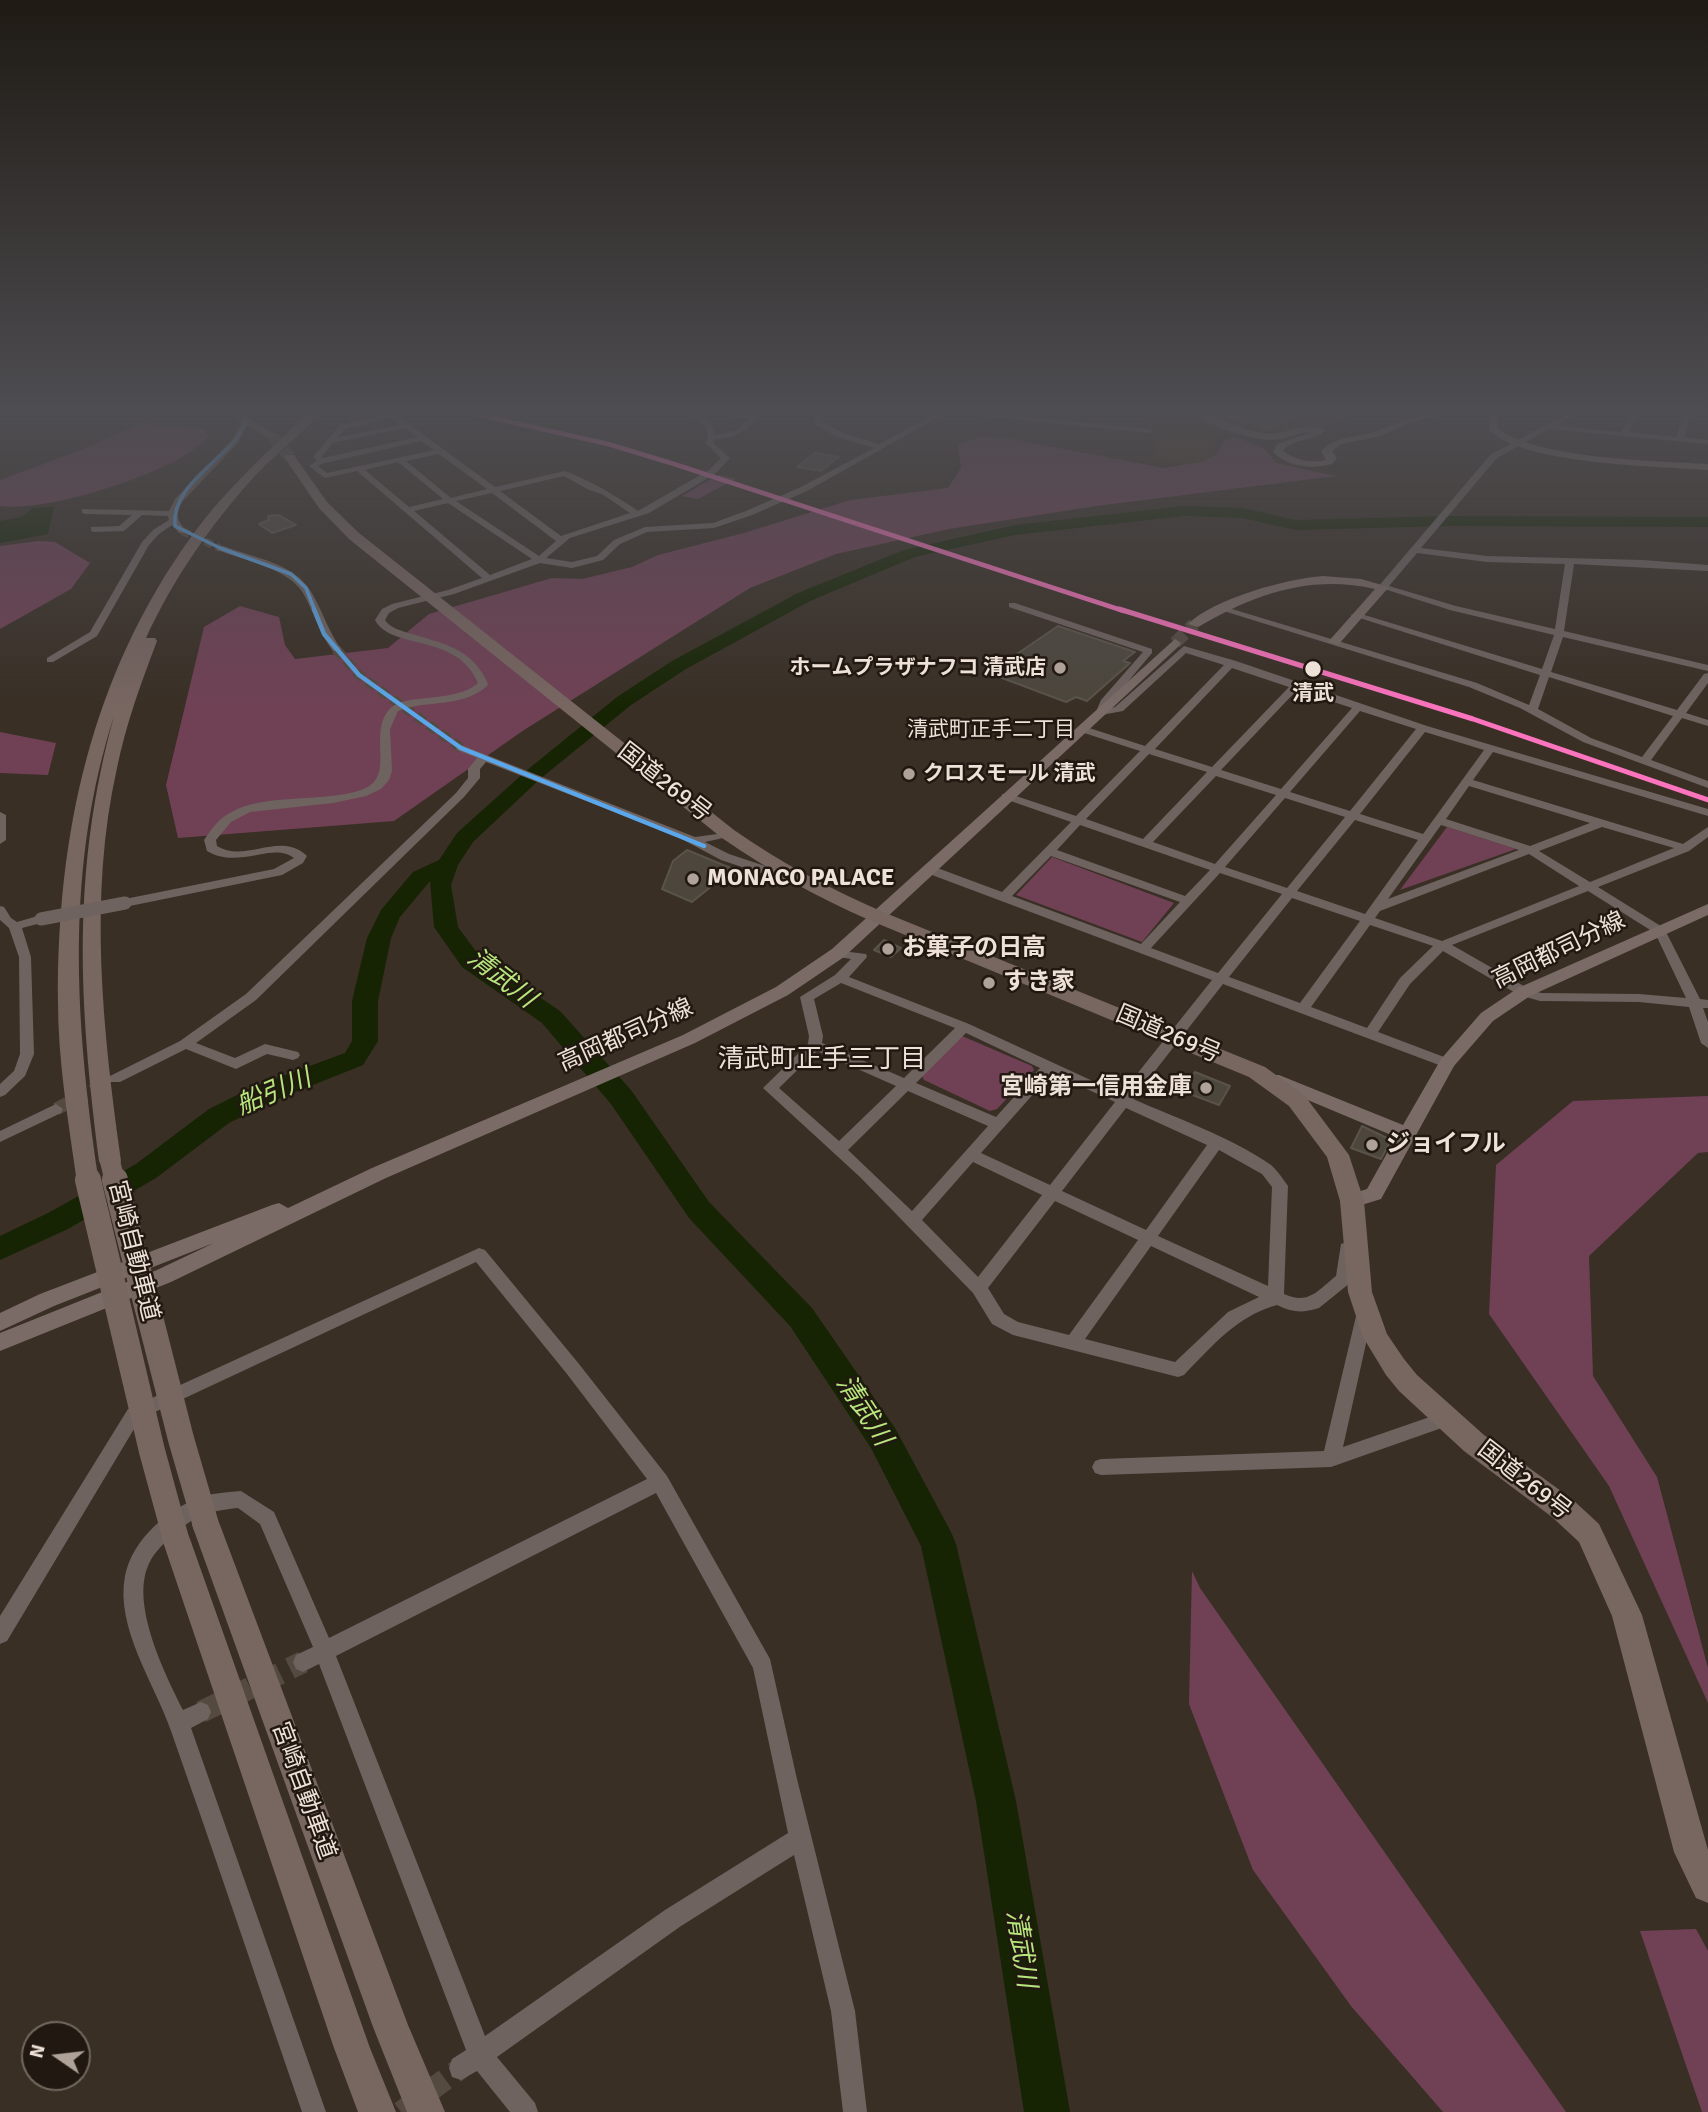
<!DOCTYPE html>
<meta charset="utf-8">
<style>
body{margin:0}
#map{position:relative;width:1708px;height:2112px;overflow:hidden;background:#392f25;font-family:Signika,sans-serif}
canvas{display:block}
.north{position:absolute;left:21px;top:2021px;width:70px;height:70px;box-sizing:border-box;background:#211811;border:2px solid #736860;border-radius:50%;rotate:284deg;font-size:19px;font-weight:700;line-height:28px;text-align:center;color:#eee1d7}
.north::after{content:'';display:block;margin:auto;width:24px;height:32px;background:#afa399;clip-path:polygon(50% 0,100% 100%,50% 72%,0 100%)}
</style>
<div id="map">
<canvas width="1708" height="2112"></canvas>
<div class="north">N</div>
</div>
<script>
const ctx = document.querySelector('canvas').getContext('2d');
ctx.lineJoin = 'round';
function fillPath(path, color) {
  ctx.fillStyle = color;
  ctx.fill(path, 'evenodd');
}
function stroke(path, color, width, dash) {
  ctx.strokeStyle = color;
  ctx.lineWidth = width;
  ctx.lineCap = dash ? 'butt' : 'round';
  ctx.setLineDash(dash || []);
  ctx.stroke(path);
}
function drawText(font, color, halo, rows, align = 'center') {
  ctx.font = font + ' Signika,"Noto Sans JP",sans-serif';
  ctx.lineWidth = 5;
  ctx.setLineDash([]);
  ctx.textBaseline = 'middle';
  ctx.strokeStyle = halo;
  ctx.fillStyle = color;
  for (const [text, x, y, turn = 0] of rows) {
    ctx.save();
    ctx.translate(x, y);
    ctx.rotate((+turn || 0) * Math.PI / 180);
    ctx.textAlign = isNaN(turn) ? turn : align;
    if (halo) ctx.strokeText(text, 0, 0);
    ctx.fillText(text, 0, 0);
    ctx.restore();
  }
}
fillPath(new Path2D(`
 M1148,414H1355L1341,420L1264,434L1218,435L1210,468L1150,461L1162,432L1146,428Z`), '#49321d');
fillPath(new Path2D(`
 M142,423L205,429L209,437C200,444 192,451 183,456C145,480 44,512 0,506V480L78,451Z
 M979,437L1006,438L1164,468L1201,462L1216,455L1224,441L1235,437L1264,448L1276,463L1336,476L1096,506L949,529L836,554L750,588L524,730L394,821L178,838L166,785L204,627L240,606L279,617L285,645L295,659L388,648L429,614L552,578L582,579L632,567L658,555L744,533L850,500L948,488L961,468L958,445Z
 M718,475L736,479L698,499L682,496Z
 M39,541L55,542L90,563L71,589L0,629V546Z
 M0,732L56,743L48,775L0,773Z
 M1447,827L1516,849L1400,890Z
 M1052,857L1174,903L1142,942L1016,895Z
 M962,1036L1032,1066L1034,1070L997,1109L990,1111L924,1080L922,1076Z
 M1708,1096V1152L1698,1153L1589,1256L1593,1376L1657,1477L1708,1668V1703L1609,1486L1489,1314L1496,1165L1573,1101Z
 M1192,1571L1200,1588L1566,2112H1443L1351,2006L1253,1870L1189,1704Z
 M1696,1929L1708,1951V2112H1702L1640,1931Z`), '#704155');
fillPath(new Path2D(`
 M54,507L48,534L0,543V521L21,517L33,508Z`), '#162403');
stroke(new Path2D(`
 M480,414L473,419L528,431`), '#162403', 2.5);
fillPath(new Path2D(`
 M1184,506L1243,508L1295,520L1450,516L1708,517V527L1450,526L1295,530L1243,518L1184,516L1015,535L915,557L810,601L686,669L631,705L540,779L473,842L458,865L451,885L458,927L480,957L560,1011L631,1090L709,1202L812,1308L895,1428L951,1532L956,1544L1016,1801L1070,2112H1024L976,1801L921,1546L871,1448L790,1326L689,1218L611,1104L542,1023L462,967L434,927L430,881L400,917L391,938L378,1001V1041L363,1065L273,1101L229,1123L156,1178L68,1229L0,1260V1236L48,1213L136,1164L209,1109L253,1087L345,1053L352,1041V1001L367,938L381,910L413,872L439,860L457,833L526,771L617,697L672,661L798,593L904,550L1015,525Z`), '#162403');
const building = new Path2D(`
 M1237,414H1296L1265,430H1262L1263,425L1236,419Z
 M815,453L839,457L821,471L797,467Z
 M279,515L296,525L272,533L259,524L269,520L268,516Z
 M1058,626L1135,652L1123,661L1130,663L1087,701L1076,697L1066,702L989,673Z
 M687,850L733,869L692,902L662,889L673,861Z
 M884,940L901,948L891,957L874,950Z
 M1195,1072L1230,1086L1219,1105L1182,1091Z
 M1362,1126L1391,1140L1381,1159L1351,1148Z`);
fillPath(building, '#4c463c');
stroke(building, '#59534a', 2);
stroke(new Path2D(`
 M182,531L220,548`), '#544a40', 8, [8, 4.5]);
stroke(new Path2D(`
 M336,649L359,675L461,748`), '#544a40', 10, [10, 5]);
stroke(new Path2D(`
 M56,1109L107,1083`), '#544a40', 13, [13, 7]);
stroke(new Path2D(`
 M201,1712L303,1662
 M401,2112L461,2068`), '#544a40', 22, [22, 11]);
stroke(new Path2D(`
 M1175,643L1194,624`), '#544a40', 13, [13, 7]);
stroke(new Path2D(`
 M272,436L290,457`), '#544a40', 12, [12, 6]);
fillPath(new Path2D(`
 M130,414H226L222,416H134Z
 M386,414H395L495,487L565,471C591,481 615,495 638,511L709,470L721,458L705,443L708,437L706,426L687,414H696L712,423L715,435L735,431L749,419L713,414H759C748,432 735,438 715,439L713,443L730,458L715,474L649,513L570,538L546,558L572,562L597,556L614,540L645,527L713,523L746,511L801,487L874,448L837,437L815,424L814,414H822V421L843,433L879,444L935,414H944L807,491L752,515L714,528L647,532L620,544L603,560L572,568L540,563L454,594L398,608L389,613L385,620C390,628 400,630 408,633C442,643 473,648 488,684L487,686C461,709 427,699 398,711L390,729L392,771L389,780L381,789L366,796L333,803L250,812L231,822L216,840L217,846C245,864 280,830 307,856L303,863L282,875L125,907L121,906L119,903L125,899L274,869L294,858C273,841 239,870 207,851L204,840C211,830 218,819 230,813C262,793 322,803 361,790C397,778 368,737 388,711C402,691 453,705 478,683C458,633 390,650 375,620L382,609L392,604L448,590L482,578L357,471L325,478L309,466L317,461L313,457L340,425ZM390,418L400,425L338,437L346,429ZM405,428L417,437L323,458L321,457L333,443ZM421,441L434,450L327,473L318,466L325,463ZM439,454L487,489L451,498L406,461ZM398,462L443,499L409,507L365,470ZM564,476L589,490L602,494L630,513L561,536L500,491ZM492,493L556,541L539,556L456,501ZM448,503L532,559L490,575L414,511Z
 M977,414H1002L1149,429L1153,431L1149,433L981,416Z
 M1567,414H1576L1556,426L1621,432L1631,414H1639L1628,432L1676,437L1683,414H1691L1684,437L1708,440V444L1549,429L1497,458L1421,548L1487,556L1643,560L1708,565V571L1574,564L1564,631L1708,665V671L1563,637L1551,672L1677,710L1704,674L1708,673V683L1686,713L1708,720V726L1682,718L1651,760L1708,781V788L1583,742L1520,708L1469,687L1214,608L1222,606L1477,683L1529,705L1540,675L1350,615L1358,613L1542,669L1554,635L1450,610L1378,587L1491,454ZM1417,553L1487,562L1565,564L1555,629L1456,606L1389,586ZM1549,677L1673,716L1642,757L1591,738L1538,709Z
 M243,418L250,420L238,443L182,502C175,516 177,519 186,531L185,533H179L172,525L159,534L149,545L97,636L53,662H47V658L90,632L142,542L153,530L169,520L168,516L142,515L124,531L94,532L91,531V527L119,526L132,515L85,514L82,513V509L169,511L175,499L232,440Z
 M217,546H223C252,557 293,563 310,590C322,609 328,631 341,649L339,651H333C319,633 314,612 303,593C288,568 243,560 217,550Z
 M1009,603H1015L1152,649V653L1110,703L1107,709L1115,707L1184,646L1236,661L1427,726L1708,809V816L1493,752L1473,780L1683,844L1708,827V837L1689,851L1598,887L1664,928L1700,999L1708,1000V1008H1703L1708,1022V1048L1701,1043L1689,1007L1639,1002L1540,1001L1519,995L1443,951L1410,984L1378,1032L1452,1060L1454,1063L1447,1068L1223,984L1133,1099C1176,1118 1233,1138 1271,1165C1277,1170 1283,1179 1288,1186L1284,1294C1309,1305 1317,1291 1336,1276L1341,1244L1347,1242L1353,1244L1355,1248L1350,1283L1319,1308C1302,1313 1294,1313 1277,1305C1237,1316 1212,1346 1184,1375L1178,1377L1013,1335L992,1324L973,1293L860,1177L763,1088L808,1044L809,1036L800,997L835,975L851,959L833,956L832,953L833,950L866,954L867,957L849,977L969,1024L1121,1094L1212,980L924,872L922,869L924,866H932L1002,892L1071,822L1002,798V794H1010L1076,816L1140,751L1078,731V727H1086L1145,746L1224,665L1186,653L1123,711L1096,716L1095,714L1101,700L1143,652L1009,607ZM1232,668L1289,687L1212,767L1155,749ZM1297,690L1352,708L1281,789L1221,770ZM1360,711L1416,729L1350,811L1290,792ZM1425,732L1484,750L1423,834L1360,814ZM1149,754L1207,772L1143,839L1086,819ZM1216,776L1276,795L1215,864L1153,842ZM1469,786L1590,823L1530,846L1446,819ZM1285,798L1345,817L1287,888L1225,867ZM1355,820L1418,840L1365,914L1297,891ZM1080,825L1210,870L1185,896L1057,850ZM1441,825L1519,850L1388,899ZM1602,827L1674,848L1590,882L1539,851ZM1529,854L1579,886L1442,941L1375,918L1380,911ZM1051,856L1180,902L1141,944L1012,896ZM1220,873L1282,894L1218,973L1151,948ZM1588,891L1655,933L1686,998L1639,994L1541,993L1529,989L1452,945ZM1292,898L1360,921L1300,1003L1229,977ZM1370,925L1433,946L1400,978L1367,1028L1311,1007ZM841,983L955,1028L904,1078L822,1043L823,1036L814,999ZM966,1033L1040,1068L996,1117L916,1083ZM817,1051L896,1086L839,1141L779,1088ZM1052,1073L1115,1102L1050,1185L981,1153ZM908,1091L988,1126L912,1211L848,1150ZM1126,1108L1207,1145L1146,1230L1062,1191ZM1219,1150L1262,1174L1272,1187L1268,1286L1158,1236ZM973,1162L1042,1195L978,1277L922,1220ZM1055,1201L1138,1240L1069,1335L1018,1322L1004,1314L988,1288ZM1151,1246L1259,1297L1228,1312L1175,1362L1085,1339Z
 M461,745L695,837L732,832V836L705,842L729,854L798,877L800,880L798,883H790L721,860L676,836L486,762L480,769V778L464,797L256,1000L196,1043L235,1058L265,1044L298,1052L300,1055L298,1058L293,1060L267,1054L236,1069L186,1049L120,1082H110L108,1079L110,1076L180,1041L246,994L456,793L468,778V769L477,758L457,750L456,748Z
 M0,812L6,815V840L0,844Z
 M0,906L4,907L11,918L17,922L41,915L47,919L45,922L22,928L31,957L34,1054L25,1076L5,1095L0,1097V1084L14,1071L20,1054L19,957L9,928L0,920Z
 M56,1104L63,1109L61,1113L0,1142V1131Z
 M479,1248L485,1250L579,1364L667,1476L770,1659L797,1779L855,2011L867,2112H843L831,2011L794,1855L681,1926L497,2057L535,2103L538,2112H510L477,2071L461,2080L452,2077L449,2068L452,2059L466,2050L319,1664L303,1672L296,1669L293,1662L296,1655L313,1647L260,1524L238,1508C209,1511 193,1516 171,1537C162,1545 152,1555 148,1566C131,1606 165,1674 183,1710L201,1702L208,1705L211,1712L208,1719L191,1728L326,2112H302C258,1985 216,1858 171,1731C155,1684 115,1628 125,1576C132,1539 170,1507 204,1496C216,1493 229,1492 241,1491L274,1512L329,1638L647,1479L567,1374L476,1262L140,1419L7,1641L0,1644V1616L128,1409ZM656,1493L753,1668L788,1833L665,1910L485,2036L336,1656Z
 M1365,1305L1371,1307L1373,1312L1343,1447L1447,1411L1453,1414L1456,1419L1453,1424L1331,1467L1101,1475L1095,1473L1092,1467L1095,1461L1101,1459L1324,1451L1357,1312L1359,1307Z`), '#6f6360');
fillPath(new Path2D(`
 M1193,414C1218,414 1238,430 1263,433C1284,436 1302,422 1323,429L1325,431C1313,441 1291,439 1283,451C1297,461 1310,463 1326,460L1321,451C1337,435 1357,438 1377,431C1403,421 1417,414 1446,414L1409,423L1381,436L1341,444L1332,451L1337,458L1332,464C1312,469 1289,468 1273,452L1277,444L1312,432C1299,432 1287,439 1273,440C1253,441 1210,425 1193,414Z
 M1489,414H1499L1497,427C1530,459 1660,461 1708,464V470C1656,466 1525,465 1489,430Z
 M1323,576L1361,579L1389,587L1338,645L1328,642L1375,589C1311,574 1254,594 1198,627L1188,624C1215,598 1286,579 1323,576Z
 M1175,639L1181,643L1179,646L844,957L788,995L695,1043L386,1178L171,1282L0,1351V1333L157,1270L214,1243L54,1306L0,1331V1313L40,1294L272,1205L279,1203L288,1208L372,1168L683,1035L776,987L832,949Z
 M1708,904V915L1530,996L1493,1021L1454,1066L1381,1199L1352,1208L1345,1206L1342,1201L1345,1196L1367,1189L1396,1137L1267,1083L1264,1079L1267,1075H1279L1403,1125L1441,1059L1481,1013L1518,988Z`), '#7a6b66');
fillPath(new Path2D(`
 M229,414H242L278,436L268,438Z
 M307,414H319C299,437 274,455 253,478C210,526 173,579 146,638H155L157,641C141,683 126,724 117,768C88,897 103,1031 121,1161L118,1167L110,1169L102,1167L99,1161C79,1003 71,872 114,716C65,869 75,1020 98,1176L95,1182L87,1184L79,1182L76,1176C68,1119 58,1060 58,1002C57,834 91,676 191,537C224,491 266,453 307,414Z
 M286,455H294L327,502L359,533L734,830C781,863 831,889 883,912L1265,1067L1305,1096L1349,1155L1364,1201L1372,1292L1387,1334L1404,1359L1417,1375L1484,1435L1572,1499L1599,1524L1642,1615L1708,1850V1903L1696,1898L1674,1852L1612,1616L1579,1542L1552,1517L1464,1451L1399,1391L1386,1375L1363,1337L1348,1292L1340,1201L1327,1157L1289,1106L1249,1077L869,920C817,897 768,870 722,838L349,539L319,508L284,457Z
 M206,1512L216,1516L220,1525L408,2025L445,2112H407L373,2027L192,1525L196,1516Z
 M176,1526L186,1530L190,1539L370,2048L396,2112H358L334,2048L162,1539L166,1530Z`), '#786661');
stroke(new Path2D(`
 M41,919L125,903`), '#6f6360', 13);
stroke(new Path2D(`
 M110,1161L115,1182
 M87,1176L88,1182`), '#786661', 20);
stroke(new Path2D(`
 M88,1180L152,1451L176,1539
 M115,1180L181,1439L206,1525`), '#786661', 26);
stroke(new Path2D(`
 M246,420C243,427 240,434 236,439C215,465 171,489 175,526L220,548L291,574L306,588L315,611`), '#5aa8eb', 3.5);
stroke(new Path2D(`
 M314,609L324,634L359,675L461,748L704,846`), '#5aa8eb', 4.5);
stroke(new Path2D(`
 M476,414L608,444L671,463L1124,611`), '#fc73be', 4.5);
stroke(new Path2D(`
 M1119,609L1473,719L1708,800`), '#fc73be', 5);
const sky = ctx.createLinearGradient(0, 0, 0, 710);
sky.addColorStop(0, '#1f1a14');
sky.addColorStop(0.58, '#4e4d51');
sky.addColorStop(1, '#4e4d5100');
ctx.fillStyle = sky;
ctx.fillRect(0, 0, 1708, 710);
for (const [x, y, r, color] of [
 [1060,668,7,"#afa399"],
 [1313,669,9,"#eee1d7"],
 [909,774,7,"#afa399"],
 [693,879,7,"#afa399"],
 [888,949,7,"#afa399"],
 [989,983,7,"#afa399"],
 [1206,1088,7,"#afa399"],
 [1372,1145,7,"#afa399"]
]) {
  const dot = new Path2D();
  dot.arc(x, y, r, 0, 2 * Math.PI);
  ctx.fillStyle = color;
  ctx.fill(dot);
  stroke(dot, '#211811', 2.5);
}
drawText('bold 21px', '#eee1d7', '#211811', [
 ["ホームプラザナフコ 清武店",1046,668],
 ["クロスモール 清武",923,774,"left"]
], 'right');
drawText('bold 21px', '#eee1d7', '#211811', [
 ["清武",1313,694]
]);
drawText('21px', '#eee1d7', '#211811', [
 ["清武町正手二丁目",991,730]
]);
drawText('24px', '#eee1d7', '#211811', [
 ["国道269号",664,783,38],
 ["高岡都司分線",1559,951,-26],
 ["国道269号",1168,1035,23],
 ["高岡都司分線",626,1036,-24],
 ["宮崎自動車道",133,1251,76],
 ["国道269号",1524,1481,38],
 ["宮崎自動車道",303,1791,70]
]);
drawText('bold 24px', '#eee1d7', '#211811', [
 ["MONACO PALACE",707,879],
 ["お菓子の日高",902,949],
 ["すき家",1003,983],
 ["宮崎第一信用金庫",1192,1088,"right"],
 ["ジョイフル",1386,1145]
], 'left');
drawText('italic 26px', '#b7e67c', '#211811', [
 ["清武川",501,979,38],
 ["船引川",274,1093,-23],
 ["清武川",863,1411,57],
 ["清武川",1020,1949,81]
]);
drawText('26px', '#eee1d7', '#211811', [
 ["清武町正手三丁目",822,1060]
]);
</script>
